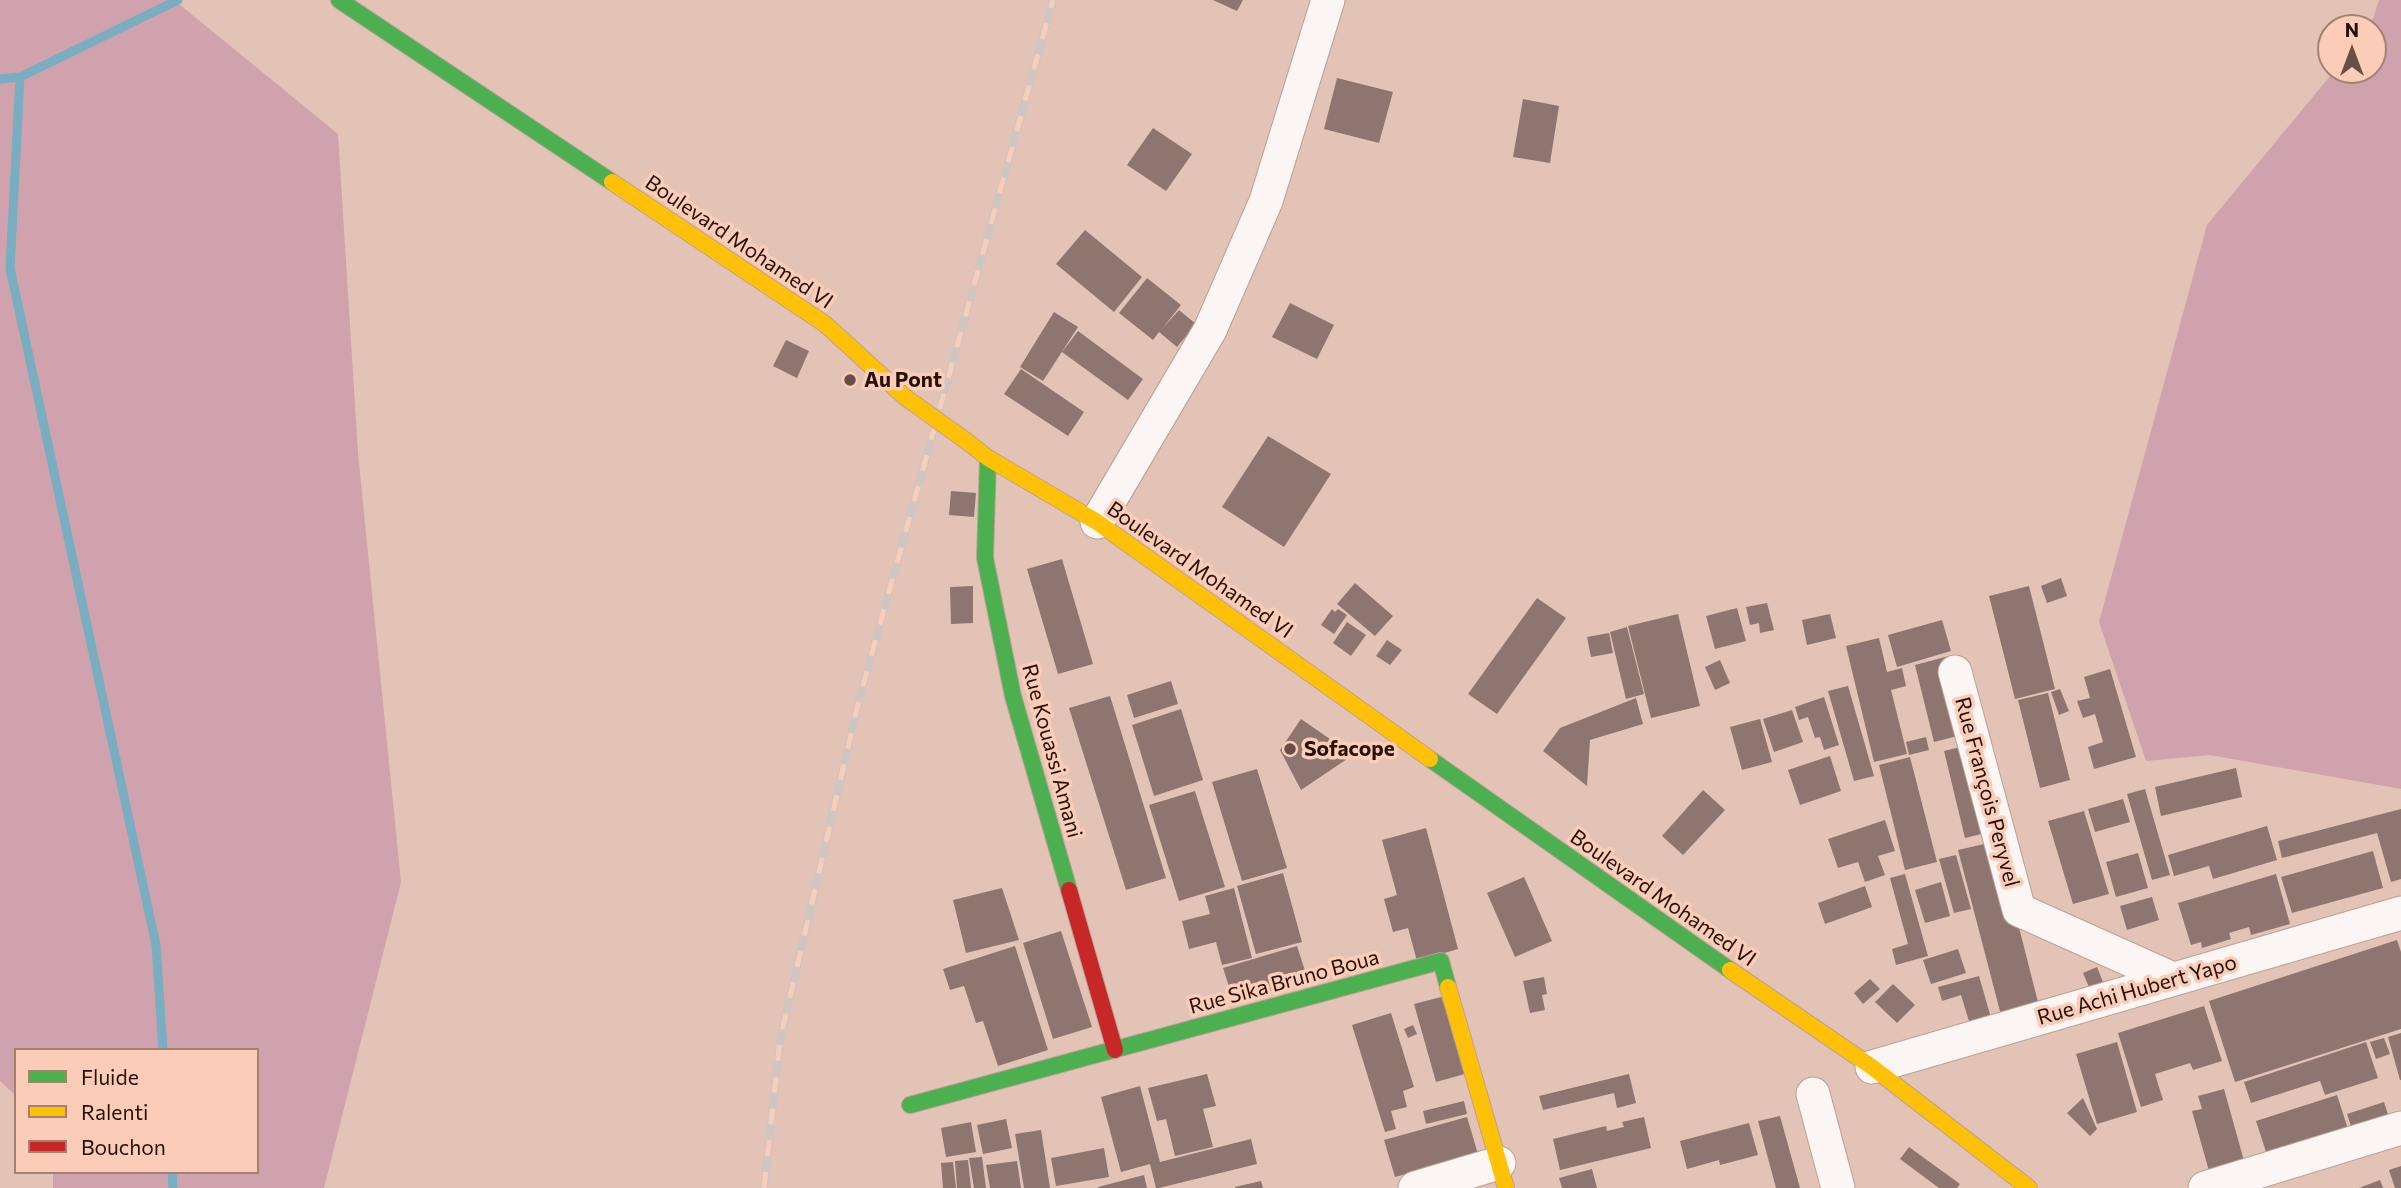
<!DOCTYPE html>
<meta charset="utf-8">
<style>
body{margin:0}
#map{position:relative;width:2401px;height:1188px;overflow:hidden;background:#e3c3b5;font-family:Commissioner,sans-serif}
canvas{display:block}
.legend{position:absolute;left:14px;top:1048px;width:245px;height:126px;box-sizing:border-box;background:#fbccb7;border:2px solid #a58171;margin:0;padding:9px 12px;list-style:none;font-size:21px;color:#251108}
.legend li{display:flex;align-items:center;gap:14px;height:35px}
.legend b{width:35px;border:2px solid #a58171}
.north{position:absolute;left:2317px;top:14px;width:70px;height:70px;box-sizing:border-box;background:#fbccb7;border:2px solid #a58171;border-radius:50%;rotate:0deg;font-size:19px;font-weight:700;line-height:28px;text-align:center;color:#251108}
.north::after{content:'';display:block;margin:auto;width:24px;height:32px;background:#684f45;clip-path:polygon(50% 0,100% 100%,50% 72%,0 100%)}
</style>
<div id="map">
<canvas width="2401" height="1188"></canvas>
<ul class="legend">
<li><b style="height:9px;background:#4caf50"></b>Fluide</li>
<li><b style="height:9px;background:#ffc107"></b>Ralenti</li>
<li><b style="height:9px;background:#c62828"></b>Bouchon</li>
</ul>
<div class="north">N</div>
</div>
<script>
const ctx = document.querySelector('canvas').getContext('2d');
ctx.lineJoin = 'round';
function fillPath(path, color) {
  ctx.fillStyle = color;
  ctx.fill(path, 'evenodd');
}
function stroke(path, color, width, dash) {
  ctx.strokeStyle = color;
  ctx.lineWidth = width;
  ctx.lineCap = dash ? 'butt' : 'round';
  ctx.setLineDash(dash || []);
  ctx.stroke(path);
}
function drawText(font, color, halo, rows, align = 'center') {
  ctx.font = font + ' Commissioner,sans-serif';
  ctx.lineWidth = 7;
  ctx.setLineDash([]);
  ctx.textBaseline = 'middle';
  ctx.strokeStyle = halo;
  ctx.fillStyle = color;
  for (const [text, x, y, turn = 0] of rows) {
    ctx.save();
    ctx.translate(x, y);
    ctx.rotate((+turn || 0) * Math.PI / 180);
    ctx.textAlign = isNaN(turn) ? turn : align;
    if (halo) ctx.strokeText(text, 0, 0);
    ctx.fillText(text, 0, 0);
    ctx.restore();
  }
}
fillPath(new Path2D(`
 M0,0H174L338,134L358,453L401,882L324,1188H53V1172H257V1050H16V1096L0,1081Z
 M2379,0H2401V789L2210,755L2146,761L2099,622L2207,225L2335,70H2373V28H2370Z`), '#d0a2ad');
stroke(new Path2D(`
 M20,77L10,268L156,945L163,1050
 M0,79L20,77L178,0
 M172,1172L173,1188`), '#79adc0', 9);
fillPath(new Path2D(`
 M1213,0H1243L1237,11Z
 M1337,78L1393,92L1379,143L1324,129Z
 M1523,99L1559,106L1550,163L1513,157Z
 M1153,128L1192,154L1166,191L1127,165Z
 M1085,230L1142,277L1114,312L1056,264Z
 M1147,278L1181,305L1162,329L1179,310L1196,324L1177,347L1159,332L1153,340L1119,313Z
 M1290,303L1334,325L1317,359L1272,337Z
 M1054,312L1078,327L1043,381L1020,367Z
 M1078,331L1143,379L1128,400L1062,352Z
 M786,340L809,351L797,378L773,366Z
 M1021,369L1084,412L1068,436L1004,394Z
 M1268,436L1331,474L1284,547L1222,507Z
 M951,491L976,493L974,517L949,515Z
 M1062,559L1093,664L1058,674L1027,569Z
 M2061,578L2067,596L2047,603L2041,586Z
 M1355,583L1393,616L1375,636L1337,604Z
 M973,586V623L951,624L950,587Z
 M2029,586L2055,689L2015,699L1989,596Z
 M1537,598L1566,618L1497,714L1468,694Z
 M1767,603L1774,630L1760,633L1759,623L1750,625L1746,607Z
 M1737,608L1746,641L1715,649L1706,616Z
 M1332,609L1335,612L1338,609L1347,615L1334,634L1321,625Z
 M1678,614L1700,706L1651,718L1628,626Z
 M1830,614L1836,638L1807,645L1802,620Z
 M1942,620L1951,651L1897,667L1888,635Z
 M1347,622L1366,635L1351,656L1333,643Z
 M1627,627L1644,694L1626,699L1610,632Z
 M1609,633L1613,653L1591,657L1587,637Z
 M1879,638L1887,672L1902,668L1906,686L1891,690L1907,754L1874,762L1846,646Z
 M1387,640L1402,650L1390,665L1376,656Z
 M1949,656L1969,733L1934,742L1915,665Z
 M1720,660L1730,683L1715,690L1705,667Z
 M2110,669L2136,757L2094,769L2088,747L2103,742L2095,714L2083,718L2077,701L2090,698L2084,677Z
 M1171,681L1178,704L1134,718L1127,695Z
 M1848,686L1874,776L1854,781L1828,691Z
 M2060,689L2069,711L2059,715L2051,692Z
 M2048,693L2070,780L2040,788L2018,700Z
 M1110,696L1166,878L1126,890L1069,708Z
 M1824,697L1839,745L1824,750L1820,737L1815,738L1808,717L1799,720L1795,707Z
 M1636,698L1643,724L1590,740L1587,786L1543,751L1560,728Z
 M1181,709L1203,780L1154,796L1132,725Z
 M1792,710L1803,742L1774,752L1763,719Z
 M1301,719L1353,755L1301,790L1280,750Z
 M1760,719L1772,762L1742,770L1730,727Z
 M1926,737L1929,750L1909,755L1906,742Z
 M1969,745L1990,832L1965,838L1944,751Z
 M1830,756L1841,791L1800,805L1788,770Z
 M1910,757L1937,862L1905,870L1879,765Z
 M2236,768L2242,797L2161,816L2155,787Z
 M1257,769L1287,868L1242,881L1212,782Z
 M2145,789L2170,875L2152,880L2127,794Z
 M1703,790L1725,810L1683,855L1662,836Z
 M1195,791L1225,887L1179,901L1149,805Z
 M2123,799L2130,822L2095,832L2088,809Z
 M2401,809V879L2391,882L2377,833L2282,858L2278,841Z
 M2084,811L2109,894L2073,904L2048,821Z
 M1885,820L1895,851L1878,856L1885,875L1865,882L1858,862L1838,868L1828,839Z
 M2267,826L2277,860L2213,879L2209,866L2174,876L2168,855Z
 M1426,828L1458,949L1417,961L1408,928L1393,932L1384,899L1397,895L1382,840Z
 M1997,841L2040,1010L2002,1019L1958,850Z
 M2373,851L2383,888L2292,913L2281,877Z
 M2138,853L2148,888L2116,897L2106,862Z
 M1956,855L1971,909L1954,913L1939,859Z
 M1283,873L1302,942L1256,954L1237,886Z
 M1905,874L1928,956L1896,965L1892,949L1908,944L1890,878Z
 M2276,874L2290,924L2251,935L2249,927L2229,933L2231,939L2202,948L2201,942L2191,945L2178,903Z
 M1524,877L1552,941L1515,957L1487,893Z
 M1941,882L1950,916L1925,923L1915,890Z
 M1865,886L1872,907L1825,924L1818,903Z
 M1002,888L1019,940L966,953L953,900Z
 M1234,888L1252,958L1222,965L1216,942L1189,949L1182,921L1210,914L1205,896Z
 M2152,897L2159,920L2127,930L2120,906Z
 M1061,931L1092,1027L1053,1039L1023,943Z
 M2397,940L2401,952V1029L2235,1082L2209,1001Z
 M1015,946L1048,1050L998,1066L983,1021L976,1023L964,986L950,990L943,969Z
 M1297,946L1308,980L1234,1002L1223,968Z
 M1958,949L1966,973L1931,984L1923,960Z
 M2097,967L2103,982L2089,987L2083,973Z
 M1979,976L1993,1025L1972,1031L1961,995L1942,1001L1938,987Z
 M1544,977L1547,994L1542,995L1545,1010L1530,1013L1523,981Z
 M1870,979L1880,989L1863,1004L1854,993Z
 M1893,984L1915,1005L1897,1023L1875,1002Z
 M1441,997L1472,1072L1436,1082L1414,1004Z
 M2204,1006L2222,1061L2193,1070L2190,1063L2155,1074L2163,1100L2141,1107L2118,1033Z
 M1391,1013L1414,1087L1403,1091L1407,1107L1391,1111L1396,1129L1385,1132L1352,1025Z
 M1413,1025L1417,1034L1408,1038L1404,1029Z
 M2401,1033V1080H2400L2388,1037Z
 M2384,1038L2390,1054L2376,1059L2370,1042Z
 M2117,1042L2137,1112L2097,1124L2076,1054Z
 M2366,1042L2378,1078L2325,1095L2320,1081L2251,1103L2244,1082Z
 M1207,1074L1216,1106L1203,1109L1213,1147L1175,1156L1166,1119L1157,1121L1148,1088Z
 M1629,1074L1636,1103L1617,1108L1614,1093L1543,1110L1539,1096Z
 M1140,1086L1160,1162L1251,1139L1257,1164L1159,1188H1156L1150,1164L1121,1172L1101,1097Z
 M2224,1089L2246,1168L2211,1178L2192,1111L2202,1109L2198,1096Z
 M2337,1095L2350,1135L2269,1161L2256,1121Z
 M2083,1098L2097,1129L2090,1136L2067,1113Z
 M1464,1101L1467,1114L1426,1124L1423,1111Z
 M2384,1102L2390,1121L2353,1132L2347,1114Z
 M1780,1116L1800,1188H1776L1758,1121Z
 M1467,1117L1478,1154L1395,1177L1384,1140Z
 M1644,1117L1651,1148L1560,1170L1553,1139L1606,1126L1607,1131L1624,1127L1622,1122Z
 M1006,1119L1012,1148L983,1154L977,1125Z
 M971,1122L976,1152L946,1157L941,1128Z
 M1749,1123L1758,1155L1720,1165L1719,1160L1687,1169L1680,1141Z
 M1041,1130L1050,1188H1024L1015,1134Z
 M1909,1147L1960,1184L1957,1188H1939L1900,1159Z
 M1104,1148L1109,1177L1056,1186L1051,1158Z
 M982,1157L986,1188H974L969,1158Z
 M968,1160L971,1188H957L955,1161Z
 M1017,1161L1021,1188H990L986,1165Z
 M953,1162L956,1188H943L941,1163Z
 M2401,1166V1188H2395L2389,1170Z
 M1592,1169L1597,1188H1562L1559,1178Z
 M1144,1175L1147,1188H1098V1187Z
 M2380,1180L2383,1188H2359Z
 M1261,1181L1263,1188H1235V1187Z`), '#8e756f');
const street = new Path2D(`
 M1097,522L1210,330L1266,201L1328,0
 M1955,672L2019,910L2173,979
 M1872,1067L2401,913
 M1813,1094L1838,1188
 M1415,1188L1499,1163
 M2205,1188L2401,1128`);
const fast = new Path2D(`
 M339,0L612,182
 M988,458L985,558L1013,696L1069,890
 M1430,759L1730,970
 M910,1105L1441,961L1448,987`);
const slow = new Path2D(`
 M612,182L825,324L905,397
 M969,443L988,458L1097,522L1430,759
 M1730,970L1872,1067L2029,1188
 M1448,987L1506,1188`);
const jam = new Path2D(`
 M1069,890L1115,1050`);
stroke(street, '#baa196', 35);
stroke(fast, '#baa196', 18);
stroke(slow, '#baa196', 18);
stroke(jam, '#baa196', 18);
stroke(street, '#fbf6f4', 33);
stroke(fast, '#4caf50', 16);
stroke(slow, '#ffc107', 16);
stroke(jam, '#c62828', 16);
const rail = new Path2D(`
 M764,1188L780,1040L859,700L1053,0`);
stroke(rail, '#cfc6c1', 8);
stroke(rail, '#fbccb7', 5, [16]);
const slowBridge = new Path2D(`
 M905,397L969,443`);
stroke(slowBridge, '#baa196', 18, []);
stroke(slowBridge, '#ffc107', 16);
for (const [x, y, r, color] of [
 [850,380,7,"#684f45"],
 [1290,749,7,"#684f45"]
]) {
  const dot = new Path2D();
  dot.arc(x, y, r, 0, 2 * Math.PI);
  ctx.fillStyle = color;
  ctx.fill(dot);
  stroke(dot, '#fbccb7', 2.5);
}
drawText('21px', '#251108', '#fbccb7', [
 ["Boulevard Mohamed VI",739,242,34],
 ["Boulevard Mohamed VI",1200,570,35],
 ["Rue Kouassi Amani",1052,751,75],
 ["Rue François Peryvel",1987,792,75],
 ["Boulevard Mohamed VI",1663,898,35],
 ["Rue Sika Bruno Boua",1284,982,-15],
 ["Rue Achi Hubert Yapo",2137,990,-16]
]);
drawText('bold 21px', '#251108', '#fbccb7', [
 ["Au Pont",864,380],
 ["Sofacope",1304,749]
], 'left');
</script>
